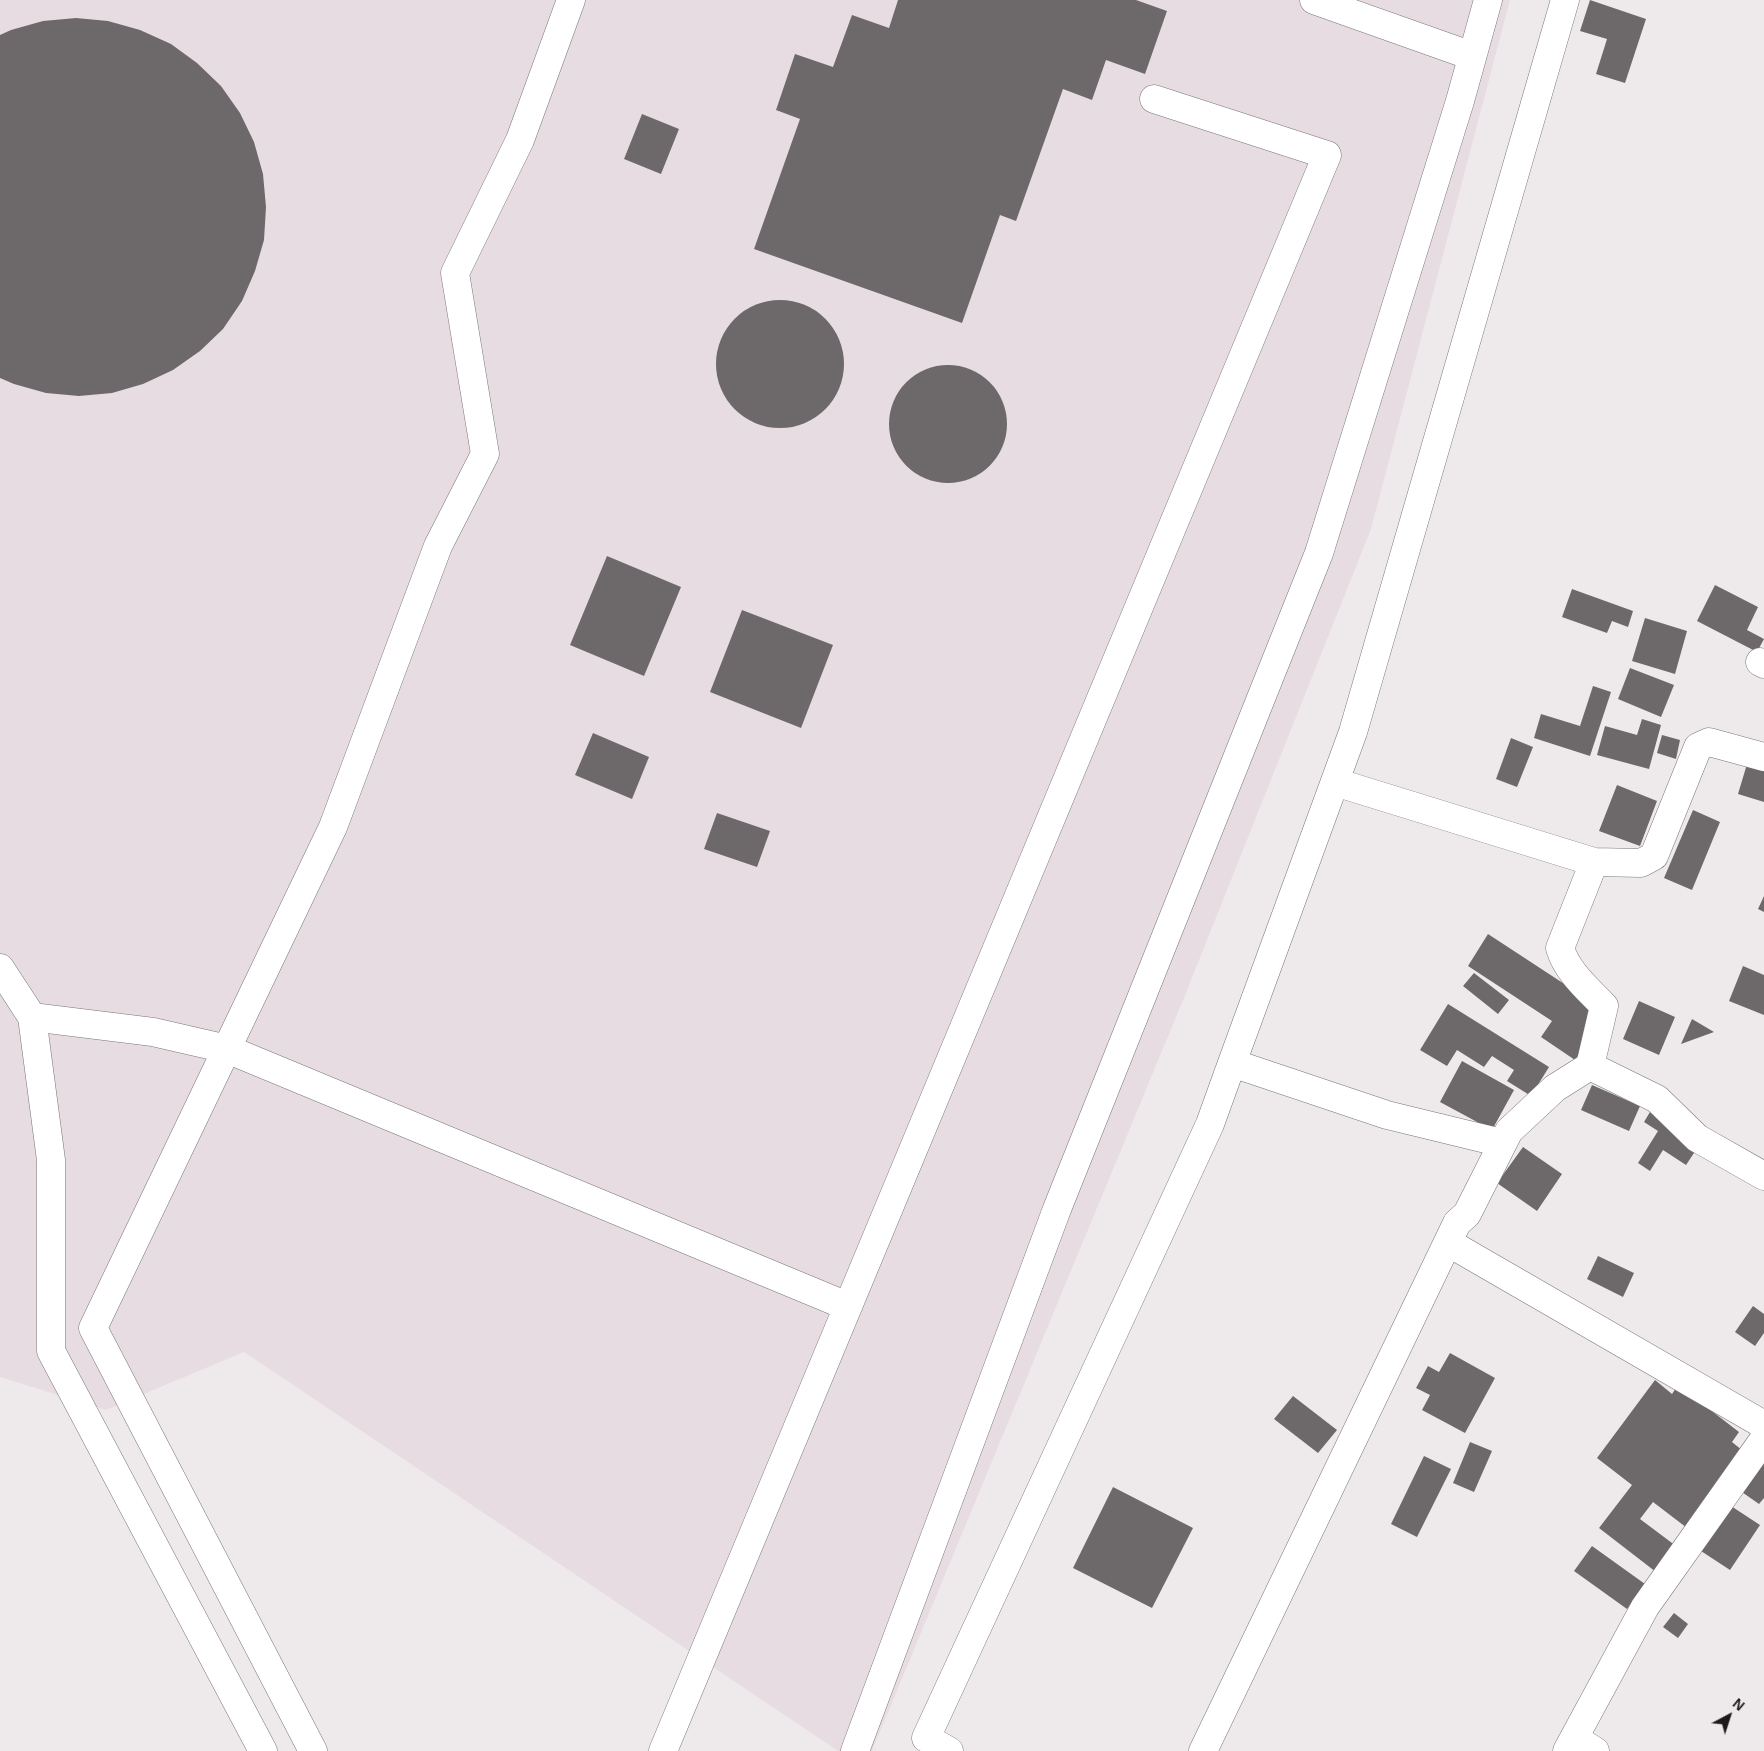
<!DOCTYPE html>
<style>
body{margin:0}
#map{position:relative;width:1764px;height:1751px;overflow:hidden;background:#eeeaec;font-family:Arial,sans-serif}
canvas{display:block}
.north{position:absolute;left:1704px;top:1691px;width:50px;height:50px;-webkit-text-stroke:4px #eeeaec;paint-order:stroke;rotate:40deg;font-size:14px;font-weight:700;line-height:20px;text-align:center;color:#1b191a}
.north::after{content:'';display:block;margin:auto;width:18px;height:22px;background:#1b191a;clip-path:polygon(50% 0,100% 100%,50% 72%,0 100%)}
</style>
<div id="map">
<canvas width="1764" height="1751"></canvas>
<div class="north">N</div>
</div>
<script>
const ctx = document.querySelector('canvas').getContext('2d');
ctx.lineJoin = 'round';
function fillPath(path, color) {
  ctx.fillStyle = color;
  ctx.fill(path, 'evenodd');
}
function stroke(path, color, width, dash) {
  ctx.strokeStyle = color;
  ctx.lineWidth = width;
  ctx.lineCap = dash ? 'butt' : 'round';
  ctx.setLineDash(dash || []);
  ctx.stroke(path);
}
fillPath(new Path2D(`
 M0,0H1510L1371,529L1184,998L872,1751H838L244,1352L106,1410L0,1377Z`), '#e8dce3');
fillPath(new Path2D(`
 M898,0H1136L1167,11L1145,74L1106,60L1092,100L1063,89L1016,221L1000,215L962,323L754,249L800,119L776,110L795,54L833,67L852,15L889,28Z
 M1590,0L1646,19L1625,83L1596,74L1607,39L1580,31Z
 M76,18L108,21L140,30L171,44L197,63L221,86L240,113L254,142L263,174L266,207L264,240L255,271L242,301L223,329L200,351L173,370L143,384L112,393L79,396L46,393L14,384L0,378V35L11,30L43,21Z
 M642,114L679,129L661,174L624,159Z
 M716 364a64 64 0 1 1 128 0a64 64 0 1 1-128 0Z
 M889 424a59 59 0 1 1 118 0a59 59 0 1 1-118 0Z
 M607,556L681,587L644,676L570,645Z
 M1715,585L1758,607L1747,630L1764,639L1757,652L1697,621Z
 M1572,589L1633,611L1628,627L1612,621L1607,633L1562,617Z
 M742,610L833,645L801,728L710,692Z
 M1645,618L1687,631L1675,674L1632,661Z
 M1630,668L1674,685L1661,717L1618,699Z
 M1593,686L1611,692L1590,756L1534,738L1541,714L1580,726Z
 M1642,719L1661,725L1649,769L1597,755L1605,726L1637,735Z
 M593,733L649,757L632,799L575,775Z
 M1662,735L1680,740L1676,759L1657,753Z
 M1511,738L1533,747L1517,787L1496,779Z
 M1747,764L1764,769V802L1738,794Z
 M1617,785L1657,801L1640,846L1599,831Z
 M1693,810L1720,822L1692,890L1664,878Z
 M717,813L770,831L757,867L704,849Z
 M1764,896V912L1758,909Z
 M1488,934L1601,1008L1590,1037L1575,1060L1541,1037L1552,1021L1468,966Z
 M1743,966L1764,975V1015L1729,1001Z
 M1474,973L1509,1000L1498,1014L1463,986Z
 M1639,1001L1675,1017L1659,1055L1623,1039Z
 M1448,1004L1549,1067L1531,1096L1507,1081L1514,1070L1492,1056L1484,1067L1457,1050L1447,1066L1420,1050Z
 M1692,1019L1714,1032L1681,1044Z
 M1462,1061L1514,1090L1492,1130L1440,1102Z
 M1592,1085L1640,1106L1629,1131L1581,1110Z
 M1650,1112L1700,1144L1686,1165L1663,1150L1650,1171L1638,1163L1658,1131L1644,1122Z
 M1523,1147L1562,1174L1537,1211L1497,1183Z
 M1598,1256L1634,1273L1623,1297L1587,1279Z
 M1753,1306L1764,1314V1333L1755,1346L1735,1332Z
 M1450,1353L1495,1378L1465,1433L1422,1410L1430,1395L1416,1388L1428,1366L1439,1372Z
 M1655,1380L1672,1394L1678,1385L1739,1432L1732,1442L1748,1455L1691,1531L1653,1502L1640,1519L1676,1546L1656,1572L1599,1528L1632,1485L1597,1458Z
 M1293,1396L1337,1430L1318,1453L1274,1419Z
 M1470,1442L1492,1451L1474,1492L1453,1483Z
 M1764,1455V1498L1759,1504L1739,1490Z
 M1424,1456L1451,1469L1417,1537L1391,1524Z
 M1113,1487L1193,1528L1152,1608L1073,1568Z
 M1731,1506L1760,1525L1730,1570L1701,1551Z
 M1592,1546L1645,1584L1627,1609L1574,1571Z
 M1674,1613L1688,1624L1678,1638L1663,1627Z`), '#6d696b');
const minor = new Path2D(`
 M1314,0L1472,56
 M1760,662L1764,664
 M1335,782L1594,862
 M0,968L32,1017L51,1160V1351L263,1751
 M32,1017L153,1032L227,1049L847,1306
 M1232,1063L1387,1115L1502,1143
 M1590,1066L1657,1099L1697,1138L1764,1176
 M1449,1243L1764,1425
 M1574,1738L1595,1751
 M313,1751L93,1328L333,827L438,546L485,454L455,273L520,140L571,0
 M663,1751L1327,155L1154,99
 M855,1751L1057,1209L1319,553L1460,101L1488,0
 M949,1751L926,1738L1210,1124L1232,1063L1353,732L1565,0
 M1203,1751L1457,1223L1467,1214L1509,1131L1555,1088L1590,1066L1604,1006C1588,989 1567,972 1560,948L1594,862L1641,863L1654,856L1698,747L1709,742L1764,757
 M1567,1751L1645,1607L1764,1439`);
stroke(minor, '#797678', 29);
stroke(minor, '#fff', 28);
</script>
